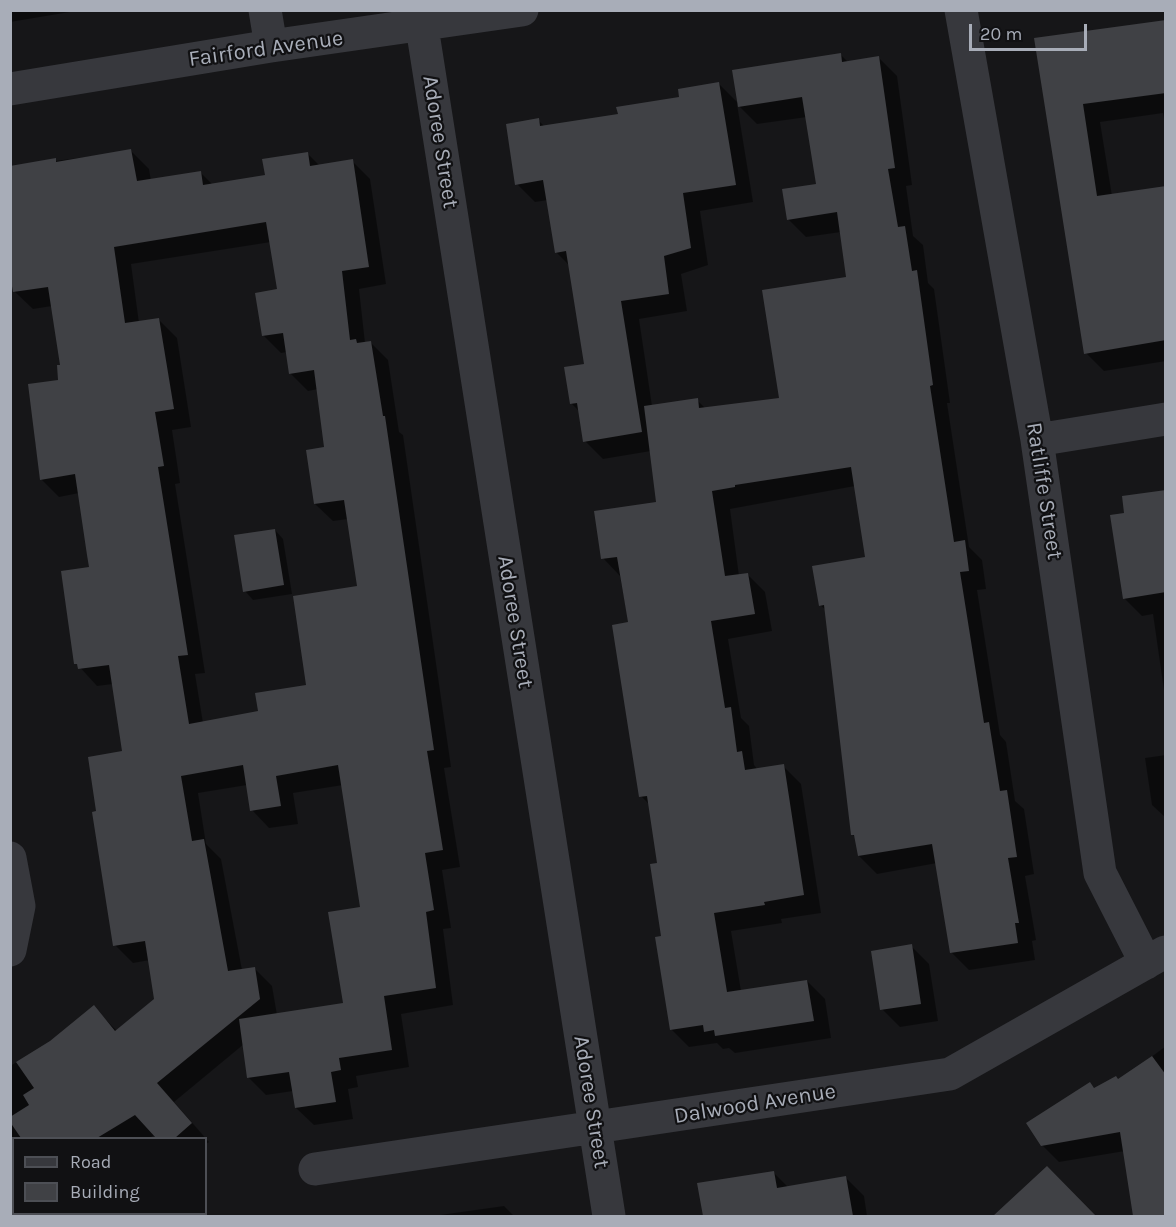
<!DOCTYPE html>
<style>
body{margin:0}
#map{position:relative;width:1176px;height:1227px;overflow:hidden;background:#161618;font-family:Karla,sans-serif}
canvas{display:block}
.frame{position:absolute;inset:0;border:12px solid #a8adb8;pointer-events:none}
.legend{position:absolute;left:12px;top:1137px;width:195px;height:78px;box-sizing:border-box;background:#111113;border:2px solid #4d4f55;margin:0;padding:8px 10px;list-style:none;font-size:18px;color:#a8adb8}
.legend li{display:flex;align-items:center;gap:12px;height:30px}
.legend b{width:30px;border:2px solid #4d4f55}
.scale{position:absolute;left:969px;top:24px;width:118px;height:27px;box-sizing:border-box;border:3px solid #a8adb8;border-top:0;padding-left:8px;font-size:18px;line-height:21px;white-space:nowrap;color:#a8adb8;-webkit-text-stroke:4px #111113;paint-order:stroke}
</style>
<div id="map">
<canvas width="1176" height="1227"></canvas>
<div class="frame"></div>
<ul class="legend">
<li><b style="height:8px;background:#37383d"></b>Road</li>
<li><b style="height:16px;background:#404145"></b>Building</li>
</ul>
<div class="scale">20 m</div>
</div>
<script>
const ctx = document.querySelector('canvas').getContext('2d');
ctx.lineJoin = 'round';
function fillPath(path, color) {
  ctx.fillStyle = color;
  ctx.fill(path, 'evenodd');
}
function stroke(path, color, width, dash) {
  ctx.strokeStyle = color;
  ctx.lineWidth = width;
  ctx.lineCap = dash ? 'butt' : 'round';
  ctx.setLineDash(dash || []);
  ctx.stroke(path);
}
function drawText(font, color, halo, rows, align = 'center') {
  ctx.font = font + ' Karla,sans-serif';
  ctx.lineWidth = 4.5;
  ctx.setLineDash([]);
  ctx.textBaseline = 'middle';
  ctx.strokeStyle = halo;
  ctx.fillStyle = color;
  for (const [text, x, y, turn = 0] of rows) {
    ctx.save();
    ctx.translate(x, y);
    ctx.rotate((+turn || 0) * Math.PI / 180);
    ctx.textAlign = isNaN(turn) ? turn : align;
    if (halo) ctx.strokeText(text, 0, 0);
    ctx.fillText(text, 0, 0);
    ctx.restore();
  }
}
fillPath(new Path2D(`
 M10,10H82L10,22Z
 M1166,22V130L1163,113L1100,122L1112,196L1166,187V361L1104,371L1086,353L1036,39Z
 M840,54L849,63L879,58L897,76L912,185L906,186L913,236L923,245L928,283L934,289L950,403H947L969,547L982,560L986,589L977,590L1000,735L1006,742L1015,801L1024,809L1034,874L1025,876L1036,940L1032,941L1035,960L969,970L951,952L937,863L877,874L859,856L856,838L853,835L826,610L820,605L867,558L855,486L730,509L739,576L747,574L765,592L772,631L728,639L741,718L749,726L754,765L758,770L783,766L801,784L821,913L781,919L782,923L731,931L741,991L807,981L825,999L831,1038L735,1053L729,1048L723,1049L717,1043L689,1047L671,1029L659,865L650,805L641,796L629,624L620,576L603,558L658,504L651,451L603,459L585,441L580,412L571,403L585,366L569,265L556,252L548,200L535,202L517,184L538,120L545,127L619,115L681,98L719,84L739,104ZM737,104L757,124L807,117L818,185L788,219L806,237L841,232L848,278L781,399L706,409L697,400L652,406L639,319L687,311L681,274L708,265L700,211L753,202Z
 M131,151L149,169L151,181L201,173L213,185L267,176L308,154L320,166L352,161L370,179L386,284L359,289L365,343L370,342L388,360L399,432L403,435L451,767L444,768L460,867L442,870L451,928L443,929L453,1005L401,1014L409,1067L356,1076L358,1087L348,1089L353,1119L314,1125L296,1108L293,1091L266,1095L248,1077L244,1044L174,1102L209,1142L206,1144V1138H158L155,1135L149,1138H14V1194L10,1195V1066L51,1042L93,1007L117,1031L156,999L150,960L133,963L115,945L98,812L124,752L113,684L97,686L76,663L90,568L79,493L59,497L41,479L35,440L60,381L62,366L52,306L33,309L15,292L10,167ZM271,242L279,291L263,335L281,353L287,352L290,373L308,391L318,389L326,448L315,504L333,521L348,519L359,587L308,686L260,712L203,723L195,674L205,673L175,484L180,483L172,430L191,427L177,338L159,320L139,323L131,264ZM247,785L252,810L269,828L298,824L293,793L343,785L362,908L345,1004L277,1015L272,986L254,968L242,970L221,859L206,844L198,793Z
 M1166,491V704L1153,614L1142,616L1124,598L1126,515Z
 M275,530L283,539L292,594L253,600L245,591Z
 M1166,755V818L1152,805L1145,758Z
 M911,946L929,964L938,1021L900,1027L882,1009Z
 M1166,1046V1216H1135L1125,1151L1059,1162L1042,1145L1090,1084L1095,1089L1119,1081Z
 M1047,1168L1094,1216H996Z
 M773,1172L788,1187L846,1178L864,1196L867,1216H704L699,1185Z
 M504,1206L514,1216H433Z`), '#0007');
fillPath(new Path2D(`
 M1166,20V93L1083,104L1097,196L1166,186V340L1084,354L1034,38Z
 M841,53L842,62L879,56L895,168L888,169L898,227L905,226L912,271L917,270L933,385L930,386L954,542L965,540L969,571L960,572L984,723L989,722L1000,791L1007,790L1017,857L1008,858L1019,923H1015L1018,943L950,953L932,844L858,856L854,835H851L824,605L819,606L812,566L865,557L851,467L735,485V487L712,491L725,576L748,573L755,614L711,621L725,708L731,707L737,752L742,751L745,770L784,764L804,895L764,902L765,905L714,913L727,992L807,980L814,1021L715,1036L714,1030L704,1032L703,1025L670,1030L655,937L661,936L650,864L657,863L647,796L639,797L612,625L628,622L617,557L601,559L594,511L656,502L644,406L698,398L699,408L779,398L762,290L846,277L837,212L787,220L782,189L816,184L802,97L738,107L732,70Z
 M719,82L736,185L683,193L691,248L664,256L669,294L621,301L642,432L583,442L577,403L570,404L564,367L584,364L566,251L555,253L543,180L515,185L506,124L539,118L540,126L618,114L616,107L679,97L678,89Z
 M131,149L137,181L201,171L203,185L265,175L262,159L308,152L310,166L353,159L369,267L342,271L350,340L356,339L357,343L371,341L383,416H385L434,750L427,751L443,850L425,853L434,910L426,912L436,988L384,996L392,1050L339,1058L341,1070L331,1072L336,1102L295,1108L289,1072L247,1078L239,1019L343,1003L328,912L360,907L338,765L276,776L281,806L250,811L243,765L181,776L192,841L204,839L228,971L255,967L260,999L157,1083L192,1123L175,1138H156L135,1115L97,1138H21L10,1122V1117L29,1105L23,1095L34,1088L16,1062L50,1041L94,1005L115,1031L154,999L145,941L113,946L92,812L96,811L88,757L122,751L109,665L78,669L77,664H74L61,571L89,567L87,555L75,474L40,480L28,384L58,380L57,365H60L48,287L13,292L10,275V166L56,158V162ZM266,222L277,289L255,293L262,336L283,333L289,374L314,370L324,447L306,450L314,504L344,500L357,586L293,596L306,685L255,693L258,711L189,724L178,656L188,655L158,467L164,466L155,412L174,409L159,318L125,323L114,247Z
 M1166,490V592L1123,599L1110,515L1124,513L1122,496Z
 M275,529L284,585L243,592L234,535Z
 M912,944L921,1004L880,1010L871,951Z
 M1152,1056L1166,1075V1216H1133L1120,1132L1041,1146L1026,1123L1090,1082L1094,1088L1116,1076L1118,1079Z
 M1047,1166L1096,1216H993Z
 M774,1171L777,1188L846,1176L853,1216H703L697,1183Z`), '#404145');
stroke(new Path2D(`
 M265,10L271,46
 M961,10L1037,440L1100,873L1146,963
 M422,27L609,1216
 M10,89L271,46L522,10
 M1037,440L1166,419
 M10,858L19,906L10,950
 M315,1169L950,1074L1165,952`), '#37383d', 33);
drawText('22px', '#a8adb8', '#111113', [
 ["Fairford Avenue",266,49,-8],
 ["Adoree Street",440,142,81],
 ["Ratliffe Street",1044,491,81],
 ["Adoree Street",515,622,81],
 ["Adoree Street",591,1102,81],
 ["Dalwood Avenue",755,1104,-9]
]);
</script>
